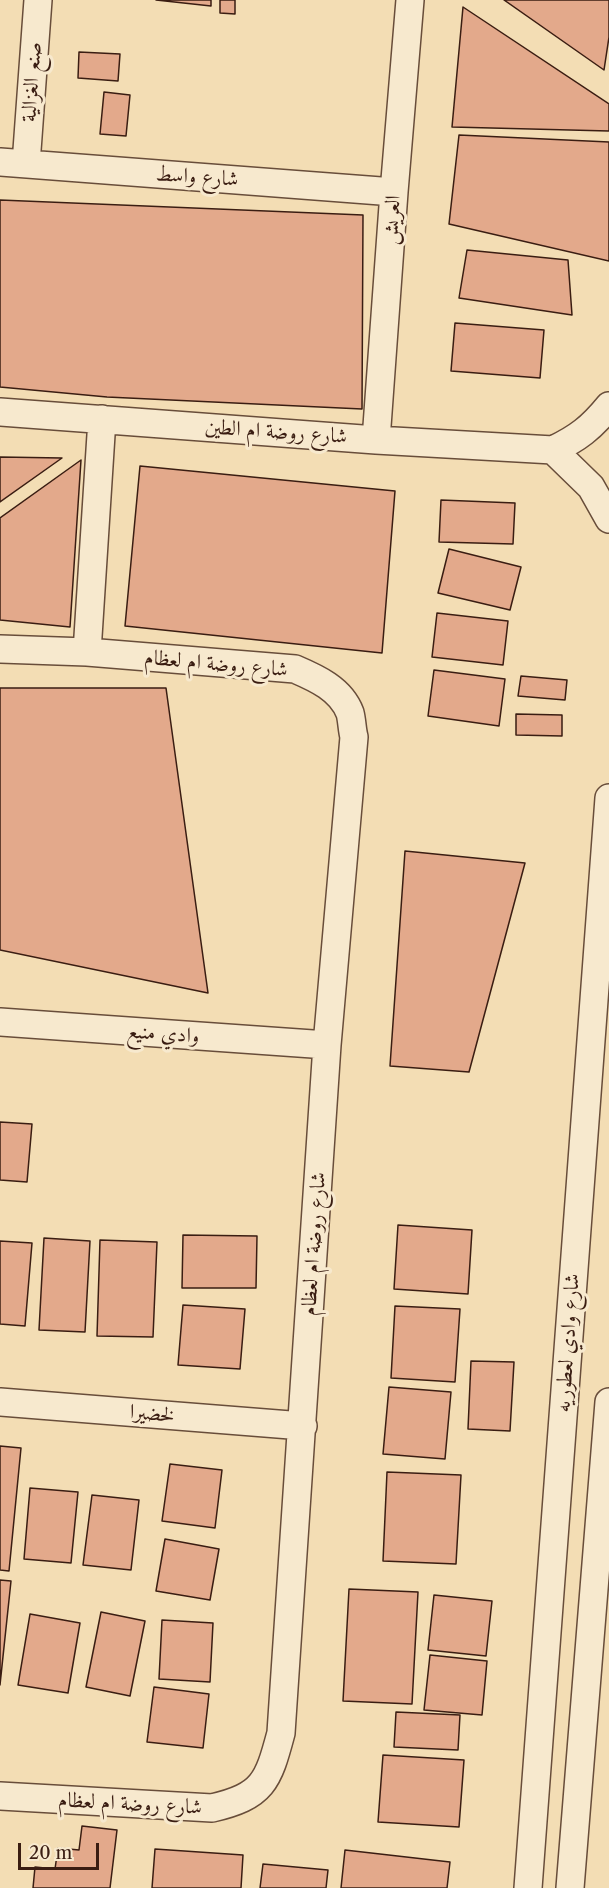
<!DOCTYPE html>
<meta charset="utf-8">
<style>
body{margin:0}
#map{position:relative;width:609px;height:1888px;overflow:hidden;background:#f3ddb4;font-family:"Libre Caslon Text",serif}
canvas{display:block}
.scale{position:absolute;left:18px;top:1843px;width:81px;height:27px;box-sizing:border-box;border:3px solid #3a1d12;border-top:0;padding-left:8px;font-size:18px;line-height:21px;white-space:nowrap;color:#3a1d12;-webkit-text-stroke:4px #f7e9ce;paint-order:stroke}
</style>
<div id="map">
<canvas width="609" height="1888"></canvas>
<div class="scale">20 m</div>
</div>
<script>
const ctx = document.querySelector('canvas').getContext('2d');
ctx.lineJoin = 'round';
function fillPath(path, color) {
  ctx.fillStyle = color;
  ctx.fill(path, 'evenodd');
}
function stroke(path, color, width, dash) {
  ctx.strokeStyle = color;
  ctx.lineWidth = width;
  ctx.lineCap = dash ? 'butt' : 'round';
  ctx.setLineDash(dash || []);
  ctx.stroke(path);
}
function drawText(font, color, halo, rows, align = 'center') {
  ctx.font = font + ' "Libre Caslon Text",Amiri,serif';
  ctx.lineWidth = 6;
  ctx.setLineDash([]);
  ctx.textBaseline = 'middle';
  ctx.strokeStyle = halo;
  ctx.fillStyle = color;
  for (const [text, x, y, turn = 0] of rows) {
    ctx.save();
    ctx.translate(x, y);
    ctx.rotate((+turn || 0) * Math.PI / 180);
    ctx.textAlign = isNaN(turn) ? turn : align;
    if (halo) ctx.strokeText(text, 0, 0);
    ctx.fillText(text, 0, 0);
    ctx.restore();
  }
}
const building = new Path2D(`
 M156,0H211V6Z
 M220,0H235V14L220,13Z
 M504,0H609V37L604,70Z
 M463,7L609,104V131L452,127Z
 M79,52L120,54L118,81L78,78Z
 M104,92L130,95L126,136L100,134Z
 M459,135L609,142V261L449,224Z
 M0,200L363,215L362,409L107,397L0,387Z
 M467,250L568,260L572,315L459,298Z
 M455,323L544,330L540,378L451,371Z
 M0,457L62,458L0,502Z
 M81,460L70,627L0,620V518Z
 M140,466L395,491L382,653L125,626Z
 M441,500L515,503L513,544L439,542Z
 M449,549L521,567L510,610L438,593Z
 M437,613L508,621L503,665L432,657Z
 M434,670L505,679L499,726L428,716Z
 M521,676L567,680L565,700L518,696Z
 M0,688H166L208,993L0,950Z
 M516,714L562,715V736L516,735Z
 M405,851L525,863L469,1072L390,1066Z
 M0,1122L32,1124L27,1182L0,1180Z
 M398,1225L472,1230L468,1294L394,1289Z
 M183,1235L257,1236L256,1288H182Z
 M44,1238L90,1241L85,1332L39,1330Z
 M100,1240L157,1242L153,1337L97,1336Z
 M0,1241L32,1243L25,1326L0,1324Z
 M183,1305L245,1309L240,1369L178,1365Z
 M395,1306L460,1309L455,1382L391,1378Z
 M471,1361L514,1362L510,1431L468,1429Z
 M389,1387L451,1392L445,1459L383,1454Z
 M0,1446L21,1448L9,1571L0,1570Z
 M170,1464L222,1470L215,1528L162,1521Z
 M387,1472L461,1475L456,1564L383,1561Z
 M30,1488L78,1492L71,1563L24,1559Z
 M92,1495L139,1500L131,1570L83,1565Z
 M165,1539L219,1549L210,1600L156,1591Z
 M0,1580L11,1581L0,1685Z
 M349,1589L418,1592L412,1704L343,1701Z
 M434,1595L492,1601L486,1656L428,1650Z
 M101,1612L145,1621L130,1696L86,1687Z
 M30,1614L80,1623L68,1693L18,1685Z
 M162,1620L213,1623L210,1682L159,1679Z
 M430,1655L487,1661L482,1715L424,1710Z
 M154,1687L209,1694L203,1748L147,1742Z
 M396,1712L460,1715L458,1750L394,1747Z
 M383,1755L464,1760L459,1827L378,1822Z
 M82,1826L117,1830L110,1888H33L35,1867L55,1869L58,1848L79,1850Z
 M155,1849L243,1855L241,1888H152Z
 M345,1850L450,1862L447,1888H341Z
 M263,1864L328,1870L326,1888H260Z`);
fillPath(building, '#e3a98b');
stroke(building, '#3a1d12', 1.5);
const minor = new Path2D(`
 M0,162L394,192
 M26,164L38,0
 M0,412L376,440L553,450C578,438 591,428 609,406
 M376,440L394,192L410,0
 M553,450L591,487L609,519
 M0,649L87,652L295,669C316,678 341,689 350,713C352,720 352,730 354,737L327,1045L281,1733C268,1782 263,1796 212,1808L0,1796
 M87,652L102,419
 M0,1022L327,1045
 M0,1402L303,1426
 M528,1888L609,798
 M570,1888L609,1402`);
stroke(minor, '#684d3a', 30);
stroke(minor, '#f7e9ce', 27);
drawText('21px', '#3a1d12', '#f7e9ce', [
 ["صنع الغزالية",32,82,-86],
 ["شارع واسط",197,177,4],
 ["العريش",392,220,-86],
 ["شارع روضة ام الطين",276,432,4],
 ["شارع روضة ام لعظام",216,664,5],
 ["وادي منيع",163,1034,4],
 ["شارع روضة ام لعظام",314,1244,-86],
 ["شارع وادي لعطوريه",568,1343,-86],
 ["لخضيرا",152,1414,5],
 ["شارع روضة ام لعظام",130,1804,3]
]);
</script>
